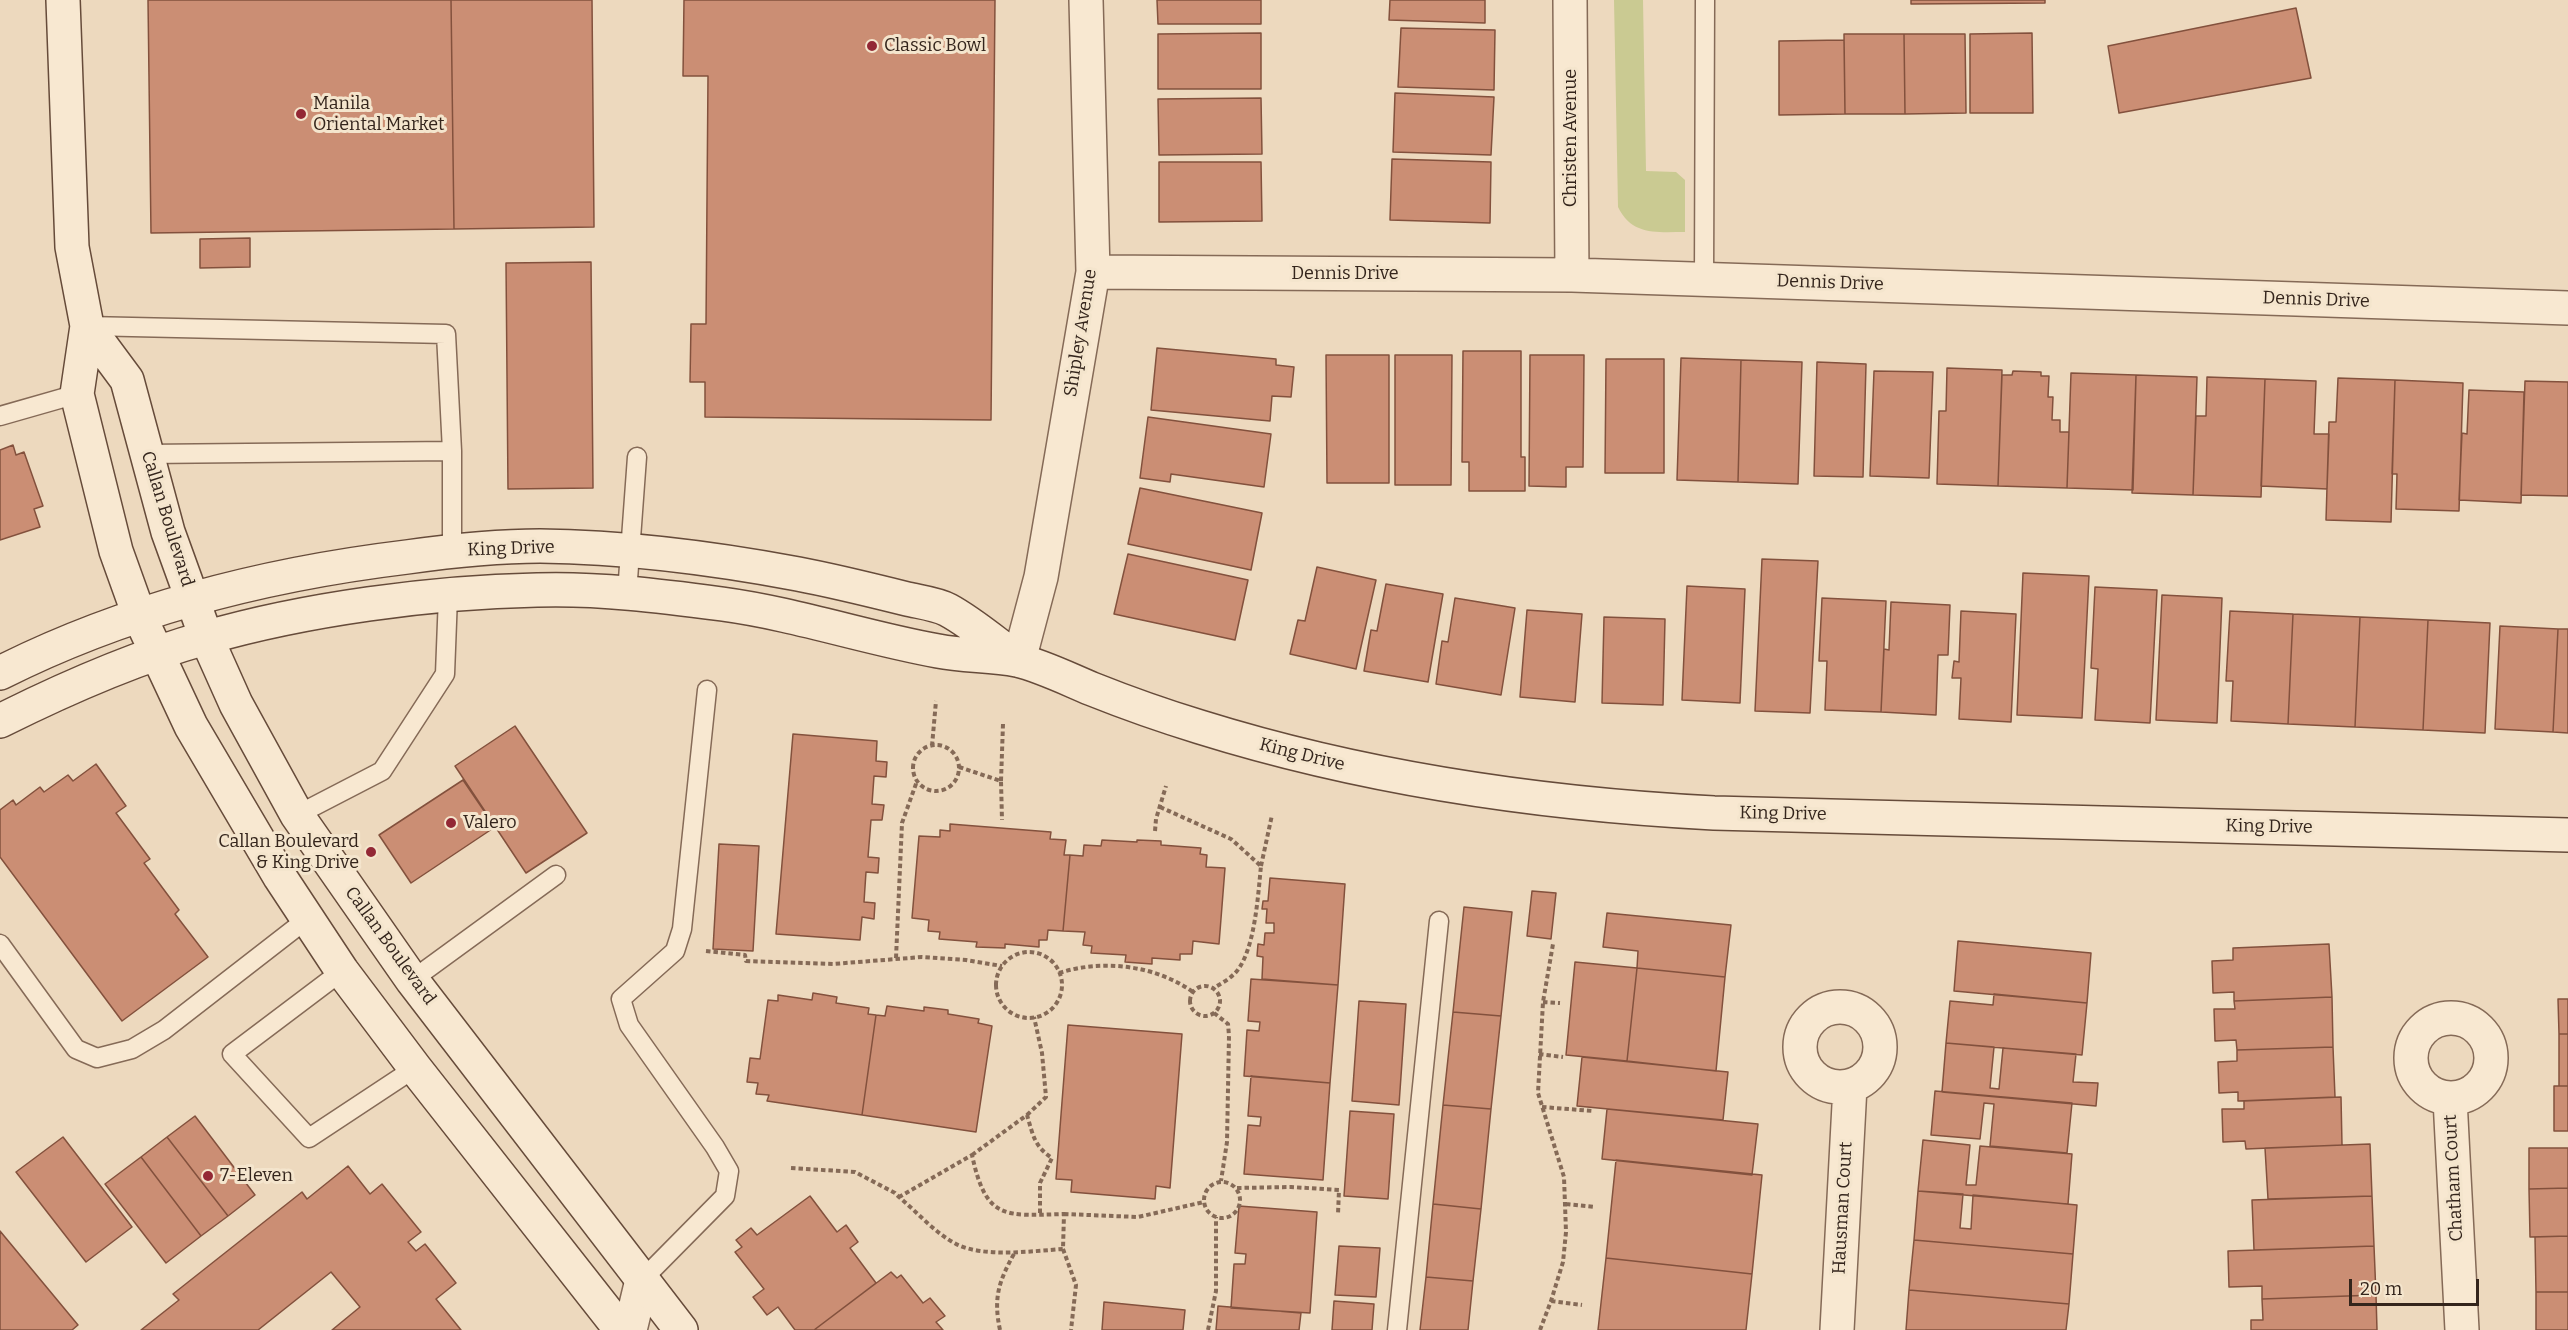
<!DOCTYPE html>
<style>
body{margin:0}
#map{position:relative;width:2568px;height:1330px;overflow:hidden;background:#edd9be;font-family:Bitter,serif}
canvas{display:block}
.scale{position:absolute;left:2349px;top:1279px;width:130px;height:27px;box-sizing:border-box;border:3px solid #34251c;border-top:0;padding-left:8px;font-size:18px;line-height:21px;white-space:nowrap;color:#34251c;-webkit-text-stroke:4px #f4e5cd;paint-order:stroke}
</style>
<div id="map">
<canvas width="2568" height="1330"></canvas>
<div class="scale">20 m</div>
</div>
<script>
const ctx = document.querySelector('canvas').getContext('2d');
ctx.lineJoin = 'round';
function fillPath(path, color) {
  ctx.fillStyle = color;
  ctx.fill(path, 'evenodd');
}
function stroke(path, color, width, dash) {
  ctx.strokeStyle = color;
  ctx.lineWidth = width;
  ctx.lineCap = dash ? 'butt' : 'round';
  ctx.setLineDash(dash || []);
  ctx.stroke(path);
}
function drawText(font, color, halo, rows, align = 'center') {
  ctx.font = font + ' Bitter,serif';
  ctx.lineWidth = 6;
  ctx.setLineDash([]);
  ctx.textBaseline = 'middle';
  ctx.strokeStyle = halo;
  ctx.fillStyle = color;
  for (const [text, x, y, turn = 0] of rows) {
    ctx.save();
    ctx.translate(x, y);
    ctx.rotate((+turn || 0) * Math.PI / 180);
    ctx.textAlign = isNaN(turn) ? turn : align;
    if (halo) ctx.strokeText(text, 0, 0);
    ctx.fillText(text, 0, 0);
    ctx.restore();
  }
}
fillPath(new Path2D(`
 M1614,0H1643L1646,171L1676,172L1685,180V232C1657,232 1632,236 1618,207Z`), '#caca92');
const building = new Path2D(`
 M148,0H451L454,229L151,233Z
 M451,0H592L594,227L454,229Z
 M684,0H995L991,420L705,417V382H690L691,324H706L708,76H683Z
 M1157,0H1261V24H1158Z
 M1390,0H1485V23L1389,20Z
 M1911,0H2045V3L1911,4Z
 M2296,8L2311,78L2119,113L2108,46Z
 M1401,28L1495,30L1494,90L1398,87Z
 M1261,33V89H1158V34Z
 M2032,33L2033,113H1970V34Z
 M1844,34H1904L1905,114H1845Z
 M1904,34H1965L1966,113L1905,114Z
 M1844,40L1845,114L1779,115V41Z
 M1395,93L1494,97L1491,155L1393,152Z
 M1261,98L1262,154L1159,155L1158,99Z
 M1392,159L1491,162L1490,223L1390,220Z
 M1159,162H1261L1262,221L1159,222Z
 M250,238V267L200,268V239Z
 M591,262L593,488L508,489L506,263Z
 M1157,348L1276,359V365L1294,367L1291,397L1272,396L1270,421L1151,410Z
 M1463,351H1521V457H1525V491H1469V462H1462Z
 M1326,355H1389V483H1327Z
 M1395,355H1452L1451,485H1395Z
 M1530,355H1584L1583,467H1566V487L1529,486Z
 M1681,358L1741,360L1738,482L1677,480Z
 M1606,359H1664V473H1605Z
 M1741,360L1802,362L1798,484L1738,482Z
 M1817,362L1866,364L1863,477L1814,476Z
 M1947,368L2002,370L1998,486L1937,484L1939,411H1946Z
 M1874,371L1933,372L1929,478L1870,476Z
 M2013,371L2041,372V376H2049L2048,397H2053L2052,420H2060V432H2069L2067,488L1998,486L2002,375H2012Z
 M2071,373L2136,375L2133,490L2067,488Z
 M2136,375L2197,377L2193,495L2132,493Z
 M2207,377L2265,379L2261,497L2193,495L2196,416H2206Z
 M2338,378L2395,380L2391,522L2326,520L2329,422H2336Z
 M2265,379L2316,381L2314,434H2329L2327,489L2261,486Z
 M2395,380L2463,383L2459,511L2396,509L2397,474H2392Z
 M2525,381L2568,382V496L2521,495Z
 M2469,390L2524,392L2521,503L2459,500L2462,433L2467,434Z
 M1148,417L1271,434L1264,487L1171,474L1170,482L1140,478Z
 M13,445L16,455L24,452L43,506L34,509L40,527L0,540V450Z
 M1140,488L1262,513L1251,570L1128,544Z
 M1128,554L1248,580L1235,640L1114,614Z
 M1762,559L1818,561L1810,713L1755,711Z
 M1317,567L1376,580L1356,669L1290,654L1298,620L1305,621Z
 M2023,573L2089,576L2082,718L2017,715Z
 M1386,584L1443,594L1428,682L1364,671L1371,630L1377,631Z
 M1687,586L1745,589L1740,703L1682,700Z
 M2095,587L2157,590L2150,723L2095,720L2098,669L2091,668Z
 M2162,595L2222,598L2217,723L2156,720Z
 M1455,598L1515,608L1501,695L1436,684L1442,641L1448,642Z
 M1822,598L1886,601L1881,712L1825,710L1827,661H1819Z
 M1891,602L1950,605L1948,655H1938L1936,715L1881,712L1884,649L1889,650Z
 M1527,610L1582,614L1575,702L1520,697Z
 M1961,611L2016,614L2011,722L1959,719L1961,678H1952L1954,661L1959,662Z
 M2230,611L2293,614L2288,724L2231,721L2233,681H2226Z
 M2293,614L2360,617L2355,727L2288,724Z
 M1604,617L1665,619L1663,705L1602,703Z
 M2360,617L2428,620L2423,730L2355,727Z
 M2428,620L2490,623L2485,733L2423,730Z
 M2500,626L2558,629L2553,732L2495,729Z
 M2558,629H2568V733L2553,732Z
 M515,726L587,833L526,873L455,766Z
 M793,734L877,741L876,761L887,762L886,777L874,776L872,804L884,805L882,820H871L868,857L879,858L878,873L866,872L864,902L875,903L874,919L862,917L860,940L776,934Z
 M96,764L126,806L116,813L150,859L144,863L179,910L175,914L208,957L122,1021L0,857V810L13,800L16,805L40,787L44,792L68,775L73,781Z
 M463,780L495,827L411,883L379,835Z
 M950,824L1051,832L1050,839L1066,840L1064,855H1070L1063,931L1048,930L1047,940H1039V947L1005,944V948L976,947L977,942L939,939L940,932L928,931L929,920L912,918L919,836L940,837V830L950,831Z
 M1102,840L1137,842V840L1161,841V845L1201,848L1200,854L1207,855L1206,867L1225,868L1219,944L1193,941L1192,954H1180V960L1152,958V964L1125,962L1126,955L1091,953L1092,946L1083,945L1085,932L1063,931L1070,855L1083,856L1084,845L1101,846Z
 M719,844L759,846L753,951L713,949Z
 M1270,878L1345,884L1338,985L1262,979L1263,957L1257,956L1258,944L1264,945L1265,933H1274V923H1266L1267,909H1262L1263,901H1268Z
 M1532,891L1556,893L1551,939L1527,936Z
 M1464,907L1512,912L1501,1016L1453,1012Z
 M1607,913L1731,925L1725,977L1637,968L1638,951L1603,947Z
 M1958,941L2091,953L2087,1003L1954,991Z
 M2329,944L2332,997L2234,1001V992L2213,993L2212,961L2233,960V948Z
 M1575,962L1637,968L1627,1061L1566,1055Z
 M1637,968L1725,977L1716,1071L1627,1061Z
 M1251,979L1338,985L1330,1083L1244,1076L1247,1030L1259,1031L1260,1022L1248,1021Z
 M813,993L837,997L836,1003L869,1008L868,1014L876,1015L862,1115L767,1101L769,1095L756,1094L758,1083L747,1082L750,1058L760,1059L768,1000L778,1001V995L812,1000Z
 M1994,994L2087,1003L2082,1055L1946,1043L1950,1001L1993,1005Z
 M2332,997L2333,1047L2237,1050L2236,1040L2215,1041L2214,1009H2235L2234,1001Z
 M2558,999H2568V1034H2559Z
 M1359,1001L1406,1004L1399,1105L1352,1101Z
 M887,1006L924,1011V1007L948,1010V1014L979,1019L978,1023L992,1026L976,1132L862,1115L876,1015L885,1016Z
 M1453,1012L1501,1016L1491,1109L1443,1105Z
 M1068,1025L1182,1034L1170,1188L1156,1186L1155,1199L1071,1192L1072,1180L1056,1179Z
 M2559,1034H2568V1086H2559Z
 M1946,1043L1994,1047L1990,1088L1999,1089L2003,1048L2076,1054L2073,1082L2098,1083L2096,1106L1942,1092Z
 M2333,1047L2335,1097L2238,1101V1092L2219,1093L2218,1062L2237,1061V1050Z
 M1582,1057L1728,1072L1723,1120L1577,1106Z
 M1251,1076L1330,1083L1323,1180L1244,1174L1248,1125L1260,1126L1261,1117L1248,1116Z
 M2554,1086H2568V1131H2554Z
 M1935,1091L2072,1103L2067,1153L1990,1146L1994,1104L1984,1103L1980,1139L1931,1135Z
 M2341,1097L2342,1145L2246,1149L2245,1141L2223,1142L2222,1109H2244V1101Z
 M1443,1105L1491,1109L1481,1209L1433,1204Z
 M1607,1109L1758,1124L1752,1175L1602,1159Z
 M1350,1111L1394,1114L1388,1199L1344,1196Z
 M195,1116L255,1195L228,1216L167,1137Z
 M63,1137L132,1227L86,1262L16,1172Z
 M167,1137L228,1216L201,1236L141,1157Z
 M1923,1140L1970,1145L1966,1185H1976L1980,1146L2072,1154L2068,1204L1918,1191Z
 M2370,1144L2372,1196L2268,1199L2265,1148Z
 M2529,1148H2568V1188L2529,1189Z
 M141,1157L201,1236L166,1263L105,1184Z
 M1616,1160L1762,1175L1752,1274L1606,1258Z
 M348,1166L370,1194L382,1184L421,1232L408,1242L416,1251L425,1244L456,1283L436,1299L461,1330H332L360,1307L331,1272L258,1330H141L179,1300L173,1294L302,1192L307,1199Z
 M2568,1188V1236L2530,1237L2529,1189Z
 M1918,1191L1963,1194L1960,1228L1971,1229L1973,1195L2077,1205L2073,1254L1914,1240Z
 M810,1196L837,1232L846,1225L858,1242L850,1248L876,1283L814,1330H795L778,1307L767,1315L753,1297L764,1289L735,1252L742,1247L736,1240L751,1228L757,1235Z
 M2372,1196L2374,1246L2254,1250L2252,1200Z
 M1433,1204L1481,1209L1473,1281L1426,1277Z
 M1239,1206L1317,1212L1310,1313L1231,1308L1234,1264H1245L1246,1254L1235,1253Z
 M0,1231L78,1325L72,1330H0Z
 M2568,1236V1292H2536L2535,1237Z
 M1914,1240L2073,1254L2069,1304L1909,1290Z
 M1339,1246L1380,1248L1376,1297L1335,1295Z
 M2374,1246L2376,1295L2262,1299V1286L2229,1287L2228,1251Z
 M1606,1258L1752,1274L1746,1330H1598Z
 M891,1272L897,1278L901,1275L923,1303L930,1298L945,1316L936,1322L943,1330H814Z
 M1426,1277L1473,1281L1468,1330H1420Z
 M1909,1290L2069,1304L2066,1330H1906Z
 M2536,1292H2568V1330H2536Z
 M2376,1295L2377,1330H2251V1320H2263L2262,1299Z
 M1334,1301L1374,1304L1372,1330H1332Z
 M1104,1302L1185,1310L1183,1330H1102Z
 M1218,1306L1301,1313L1299,1330H1216Z`);
fillPath(building, '#cb8e74');
stroke(building, '#83513d', 1.5);
const lane = new Path2D(`
 M1704,279L1705,0
 M87,326L446,334L452,451L146,454
 M0,416L77,394
 M452,451V552
 M627,593L637,457
 M297,815L382,771L445,674L448,596
 M0,944L76,1049L97,1058L132,1049L164,1030L307,919
 M342,971L232,1054L309,1138L415,1068
 M412,980L556,875
 M642,1280L725,1196L729,1171L715,1147L629,1025L621,999L675,951L682,929L707,690
 M1397,1330L1439,921`);
const street = new Path2D(`
 M1570,0L1572,275
 M1093,272L1572,275L2568,308
 M1019,660L1041,577L1093,272L1086,0
 M1800 1047a40 40 0 1 1 80 0a40 40 0 1 1-80 0Z
 M2411 1058a40 40 0 1 1 80 0a40 40 0 1 1-80 0Z
 M2450,1099L2462,1330
 M630,1330L642,1280
 M1837,1330L1850,1086`);
const secondary = new Path2D(`
 M63,0L72,247L87,326L77,394L116,551L139,615L191,726L280,877L342,971L415,1068L621,1330
 M87,326L127,380L168,532L206,637L236,704L297,815L412,980L681,1330
 M0,673C127,609 266,574 407,557C450,551 496,546 540,546C626,547 713,558 798,574C835,581 871,590 907,599C920,602 937,604 948,610C972,623 995,643 1017,659
 M0,721C66,688 134,658 205,638C305,609 432,592 537,590C598,588 661,596 722,604C796,614 866,638 938,651C964,656 992,655 1017,660C1042,666 1068,679 1092,689C1127,703 1164,716 1200,727C1367,779 1540,804 1714,813L2568,835`);
stroke(lane, '#856a57', 21);
stroke(street, '#856a57', 36);
stroke(secondary, '#664b3a', 36);
stroke(new Path2D(`
 M913 768a23 23 0 1 1 46 0a23 23 0 1 1-46 0Z
 M932,746L936,701
 M959,767L1001,781L1002,820
 M1001,781L1003,724
 M1160,807L1231,839L1261,866C1258,894 1255,956 1233,975C1228,980 1220,984 1214,988
 M1155,831L1156,819L1166,786
 M1261,866L1272,815
 M706,951L745,955L746,961L833,964L922,957L966,960L1002,966
 M996 985a33 33 0 1 1 66 0a33 33 0 1 1-66 0Z
 M896,958L902,823L917,781
 M1059,973C1103,959 1155,965 1193,992
 M1190 1001a15 15 0 1 1 30 0a15 15 0 1 1-30 0Z
 M1543,1002L1560,1003
 M1214,1013L1228,1024L1229,1036L1227,1142L1221,1181
 M1539,1054L1563,1057
 M1542,1107L1593,1111
 M1027,1115L1046,1097L1042,1053L1034,1017
 M972,1155L1027,1115C1033,1135 1034,1146 1052,1158L1040,1183V1215
 M791,1168L855,1172L895,1193L899,1197C917,1212 935,1233 956,1244C984,1258 1032,1251 1063,1249L1064,1214C1004,1216 986,1220 972,1155L899,1197
 M1204 1200a18 18 0 1 1 36 0a18 18 0 1 1-36 0Z
 M1237,1188L1291,1187L1339,1190L1338,1214
 M1566,1204L1595,1207
 M1064,1214L1138,1217L1204,1202
 M1063,1249L1076,1285L1071,1330
 M1551,1301L1582,1305
 M1000,1330C993,1297 999,1281 1015,1252
 M1208,1330L1216,1291V1217
 M1540,1330L1551,1301L1563,1262L1566,1232L1564,1177L1538,1093L1543,1002L1553,944`), '#856a57', 4, [4.5, 3]);
stroke(lane, '#f8e8d1', 18);
stroke(street, '#f8e8d1', 33);
stroke(secondary, '#f8e8d1', 33);
for (const [x, y, r, color] of [
 [872,46,6,"#932835"],
 [301,114,6,"#932835"],
 [451,823,6,"#932835"],
 [371,852,6,"#932835"],
 [208,1176,6,"#932835"]
]) {
  const dot = new Path2D();
  dot.arc(x, y, r, 0, 2 * Math.PI);
  ctx.fillStyle = color;
  ctx.fill(dot);
  stroke(dot, '#f4e5cd', 2);
}
drawText('18px', '#34251c', '#f4e5cd', [
 ["Classic Bowl",884,46],
 ["Manila",313,104],
 ["Oriental Market",313,125],
 ["Valero",463,823],
 ["Callan Boulevard",359,842,"right"],
 ["& King Drive",359,863,"right"],
 ["7-Eleven",220,1176]
], 'left');
drawText('18px', '#34251c', '#f4e5cd', [
 ["Christen Avenue",1571,138,-90],
 ["Dennis Drive",1345,274],
 ["Dennis Drive",1830,283,2],
 ["Dennis Drive",2316,300,2],
 ["Shipley Avenue",1081,333,-81],
 ["Callan Boulevard",167,519,73],
 ["King Drive",511,549,-2],
 ["King Drive",1302,755,14],
 ["King Drive",1783,814,1],
 ["King Drive",2269,827,1],
 ["Callan Boulevard",390,946,54],
 ["Chatham Court",2454,1178,-93],
 ["Hausman Court",1843,1208,-87]
]);
</script>
